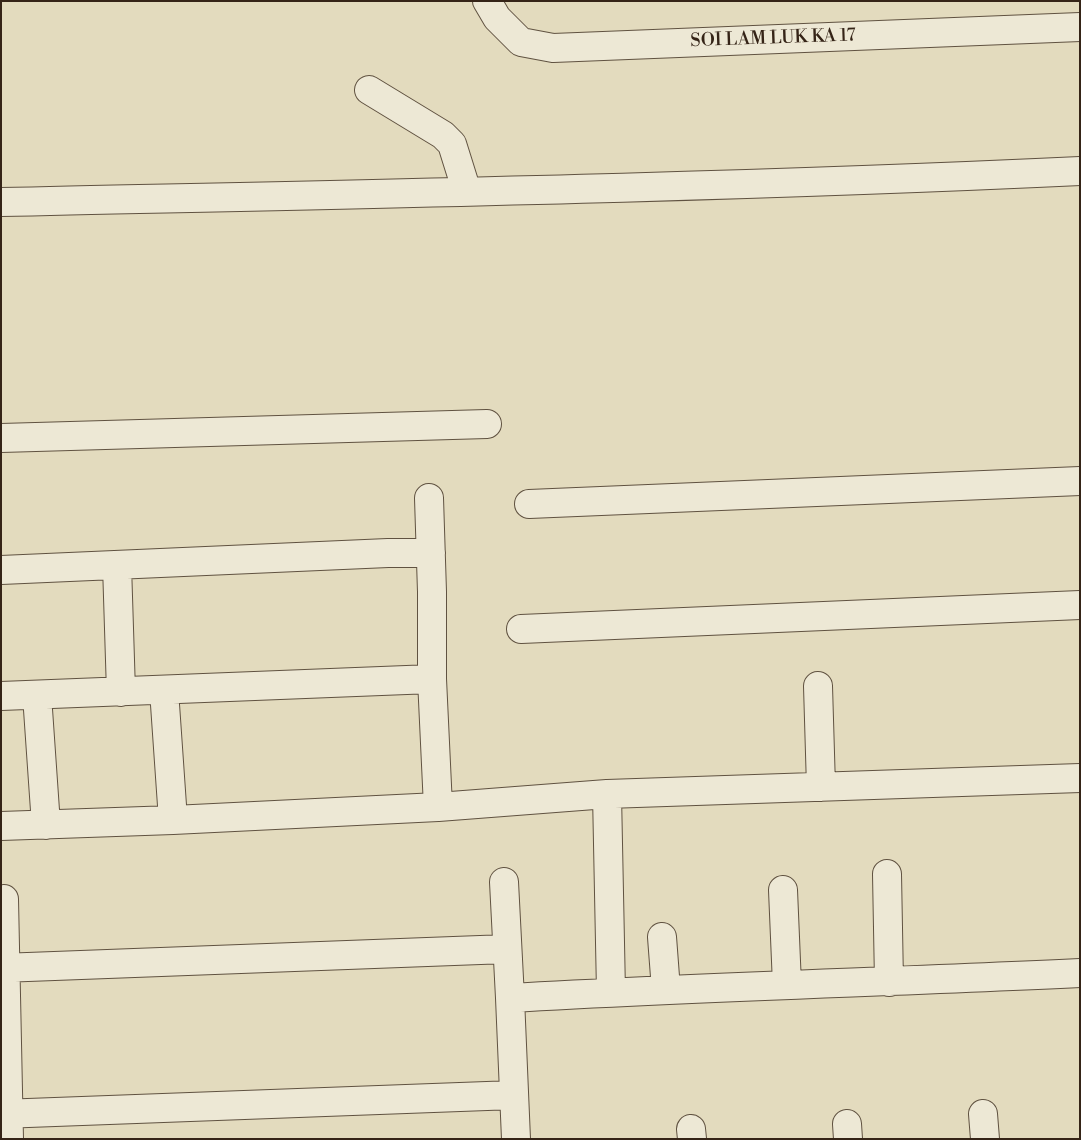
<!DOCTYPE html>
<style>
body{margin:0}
#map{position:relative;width:1081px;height:1140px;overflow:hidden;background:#e3dbbe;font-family:"Libre Bodoni",serif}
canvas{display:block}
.frame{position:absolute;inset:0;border:2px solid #352417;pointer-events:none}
</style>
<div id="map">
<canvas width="1081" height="1140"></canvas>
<div class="frame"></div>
</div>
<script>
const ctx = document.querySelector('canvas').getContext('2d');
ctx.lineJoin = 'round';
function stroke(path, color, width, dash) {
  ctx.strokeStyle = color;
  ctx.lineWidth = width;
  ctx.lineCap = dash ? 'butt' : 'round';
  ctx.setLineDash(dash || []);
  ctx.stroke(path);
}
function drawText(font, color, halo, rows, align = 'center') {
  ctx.font = font + ' "Libre Bodoni",serif';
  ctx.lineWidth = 4;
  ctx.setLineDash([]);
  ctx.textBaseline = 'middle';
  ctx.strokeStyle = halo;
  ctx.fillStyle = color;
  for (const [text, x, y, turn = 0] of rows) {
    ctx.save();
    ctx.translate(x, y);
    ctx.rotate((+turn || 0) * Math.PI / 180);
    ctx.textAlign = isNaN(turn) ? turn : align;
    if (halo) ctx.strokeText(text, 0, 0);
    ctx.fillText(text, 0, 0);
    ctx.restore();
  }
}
const minor = new Path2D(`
 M487,1L497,18L521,42L553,48L1080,27
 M369,90L443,135L452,144L467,192
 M1,202C361,194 720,188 1080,171
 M1,438L487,424
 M429,498L432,592V679L438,807
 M529,504L1080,481
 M117,565L121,692
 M1,570L388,553H431
 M521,629L1080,605
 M818,686L821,787
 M164,690L173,820
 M37,695L46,825
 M1,696L432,679
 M607,794L611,992
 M1,826L173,820L438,807L607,794L1080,778
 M887,874L889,982
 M504,882L510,998L516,1139
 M783,890L787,985
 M4,899L9,1139
 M662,937L666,990
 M1,968L507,949
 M510,998C700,987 890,982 1080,973
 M1,1114L514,1095
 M983,1114L985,1139
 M847,1124L848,1139
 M691,1129L692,1139`);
stroke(minor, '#605241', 30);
stroke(minor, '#ede8d5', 28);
drawText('18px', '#352417', '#ede8d5', [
 ["SOI LAM LUK KA 17",773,39,-2]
]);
</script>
